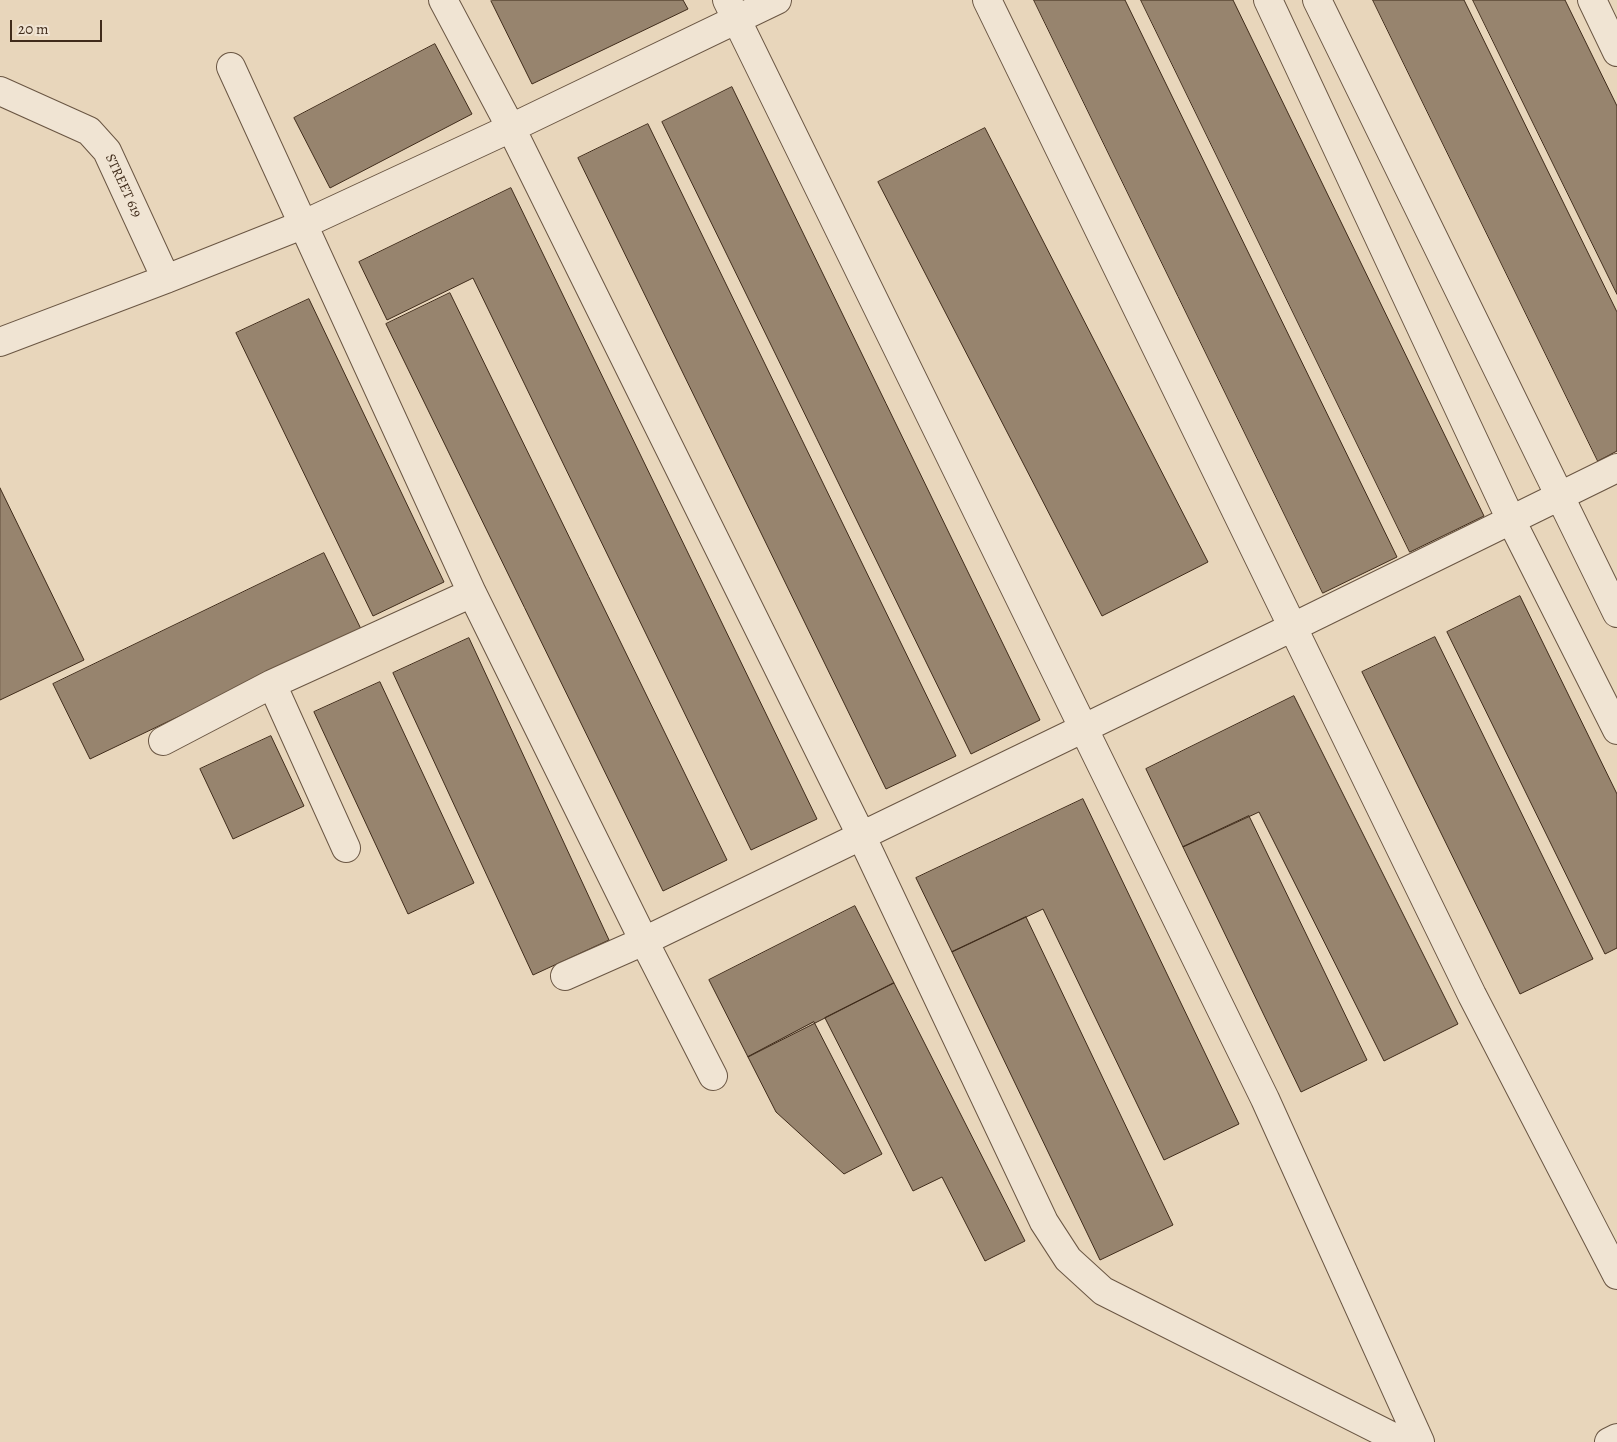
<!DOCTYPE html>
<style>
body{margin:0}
#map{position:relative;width:1617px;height:1442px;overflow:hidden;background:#e8d6bb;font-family:Alegreya,serif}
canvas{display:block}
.scale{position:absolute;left:10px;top:20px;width:92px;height:22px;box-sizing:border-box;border:2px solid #402c1b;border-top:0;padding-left:6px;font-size:15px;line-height:18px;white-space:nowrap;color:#402c1b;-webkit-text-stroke:4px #f0e4d3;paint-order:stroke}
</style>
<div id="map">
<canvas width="1617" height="1442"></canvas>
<div class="scale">20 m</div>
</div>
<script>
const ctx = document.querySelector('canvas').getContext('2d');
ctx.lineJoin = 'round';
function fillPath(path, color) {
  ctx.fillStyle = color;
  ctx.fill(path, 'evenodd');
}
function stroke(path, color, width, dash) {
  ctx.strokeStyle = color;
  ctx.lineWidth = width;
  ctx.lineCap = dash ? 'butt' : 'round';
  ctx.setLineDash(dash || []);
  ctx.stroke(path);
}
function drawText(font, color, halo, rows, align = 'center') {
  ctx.font = font + ' Alegreya,serif';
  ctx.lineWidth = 4;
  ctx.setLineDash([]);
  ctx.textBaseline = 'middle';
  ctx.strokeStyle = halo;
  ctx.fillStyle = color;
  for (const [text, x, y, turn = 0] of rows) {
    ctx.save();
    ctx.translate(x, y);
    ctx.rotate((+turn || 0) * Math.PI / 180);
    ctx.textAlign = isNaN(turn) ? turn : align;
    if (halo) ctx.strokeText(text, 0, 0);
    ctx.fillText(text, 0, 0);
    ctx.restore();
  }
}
const building = new Path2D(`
 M492,0H683L688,9L532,84L491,1Z
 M1034,0H1125L1397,557L1323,593Z
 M1141,0H1233L1484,516L1410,552Z
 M1373,0H1464L1617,312V451L1598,461Z
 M1473,0H1565L1617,106V294Z
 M435,44L472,114L330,188L294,118Z
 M732,87L1040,720L971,754L662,122Z
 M648,124L956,756L886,789L578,158Z
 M985,128L1208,562L1102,616L878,182Z
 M511,188L817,819L751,850L473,278L387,320L359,262Z
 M450,293L727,860L663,891L386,324Z
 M309,299L444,582L373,616L236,333Z
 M0,488L84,660L0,700Z
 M324,553L361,629L90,759L53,684Z
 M1520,596L1617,794V948L1605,954L1447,632Z
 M1435,637L1593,959L1520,994L1362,672Z
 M469,638L609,940L533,975L393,673Z
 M380,682L474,883L408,914L314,712Z
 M1294,696L1458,1024L1384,1061L1259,812L1183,847L1146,769Z
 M271,736L304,806L233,839L200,769Z
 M1083,799L1239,1124L1164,1160L1043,909L952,952L916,878Z
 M1249,816L1367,1060L1301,1092L1183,847Z
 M855,906L894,983L748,1057L709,980Z
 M1026,917L1173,1225L1100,1260L952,952Z
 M894,983L1025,1241L985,1261L942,1177L913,1191L825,1018Z
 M814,1022L882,1154L844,1174L776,1112L748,1057Z`);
fillPath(building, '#97846e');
stroke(building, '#402c1b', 1);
const minor = new Path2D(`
 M443,0L511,128L861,835L1044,1222L1068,1259L1103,1291L1403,1442
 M727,0L1265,1099L1420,1442
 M987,0L1472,995L1617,1275
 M1268,0L1511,520L1617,730
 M1317,0L1617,613
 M1592,0L1617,52
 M231,67L472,593L644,941L1293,627L1617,468
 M0,91L89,131L107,151L166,279
 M0,342L166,279L302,225L511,128L777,0
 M272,684L346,848
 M163,741L272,684L472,593
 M565,976L644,941L713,1076
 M1609,1442L1617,1438`);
stroke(minor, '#6a5643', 30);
stroke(minor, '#f0e4d3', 28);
drawText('14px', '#402c1b', '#f0e4d3', [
 ["STREET 619",123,186,65]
]);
</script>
